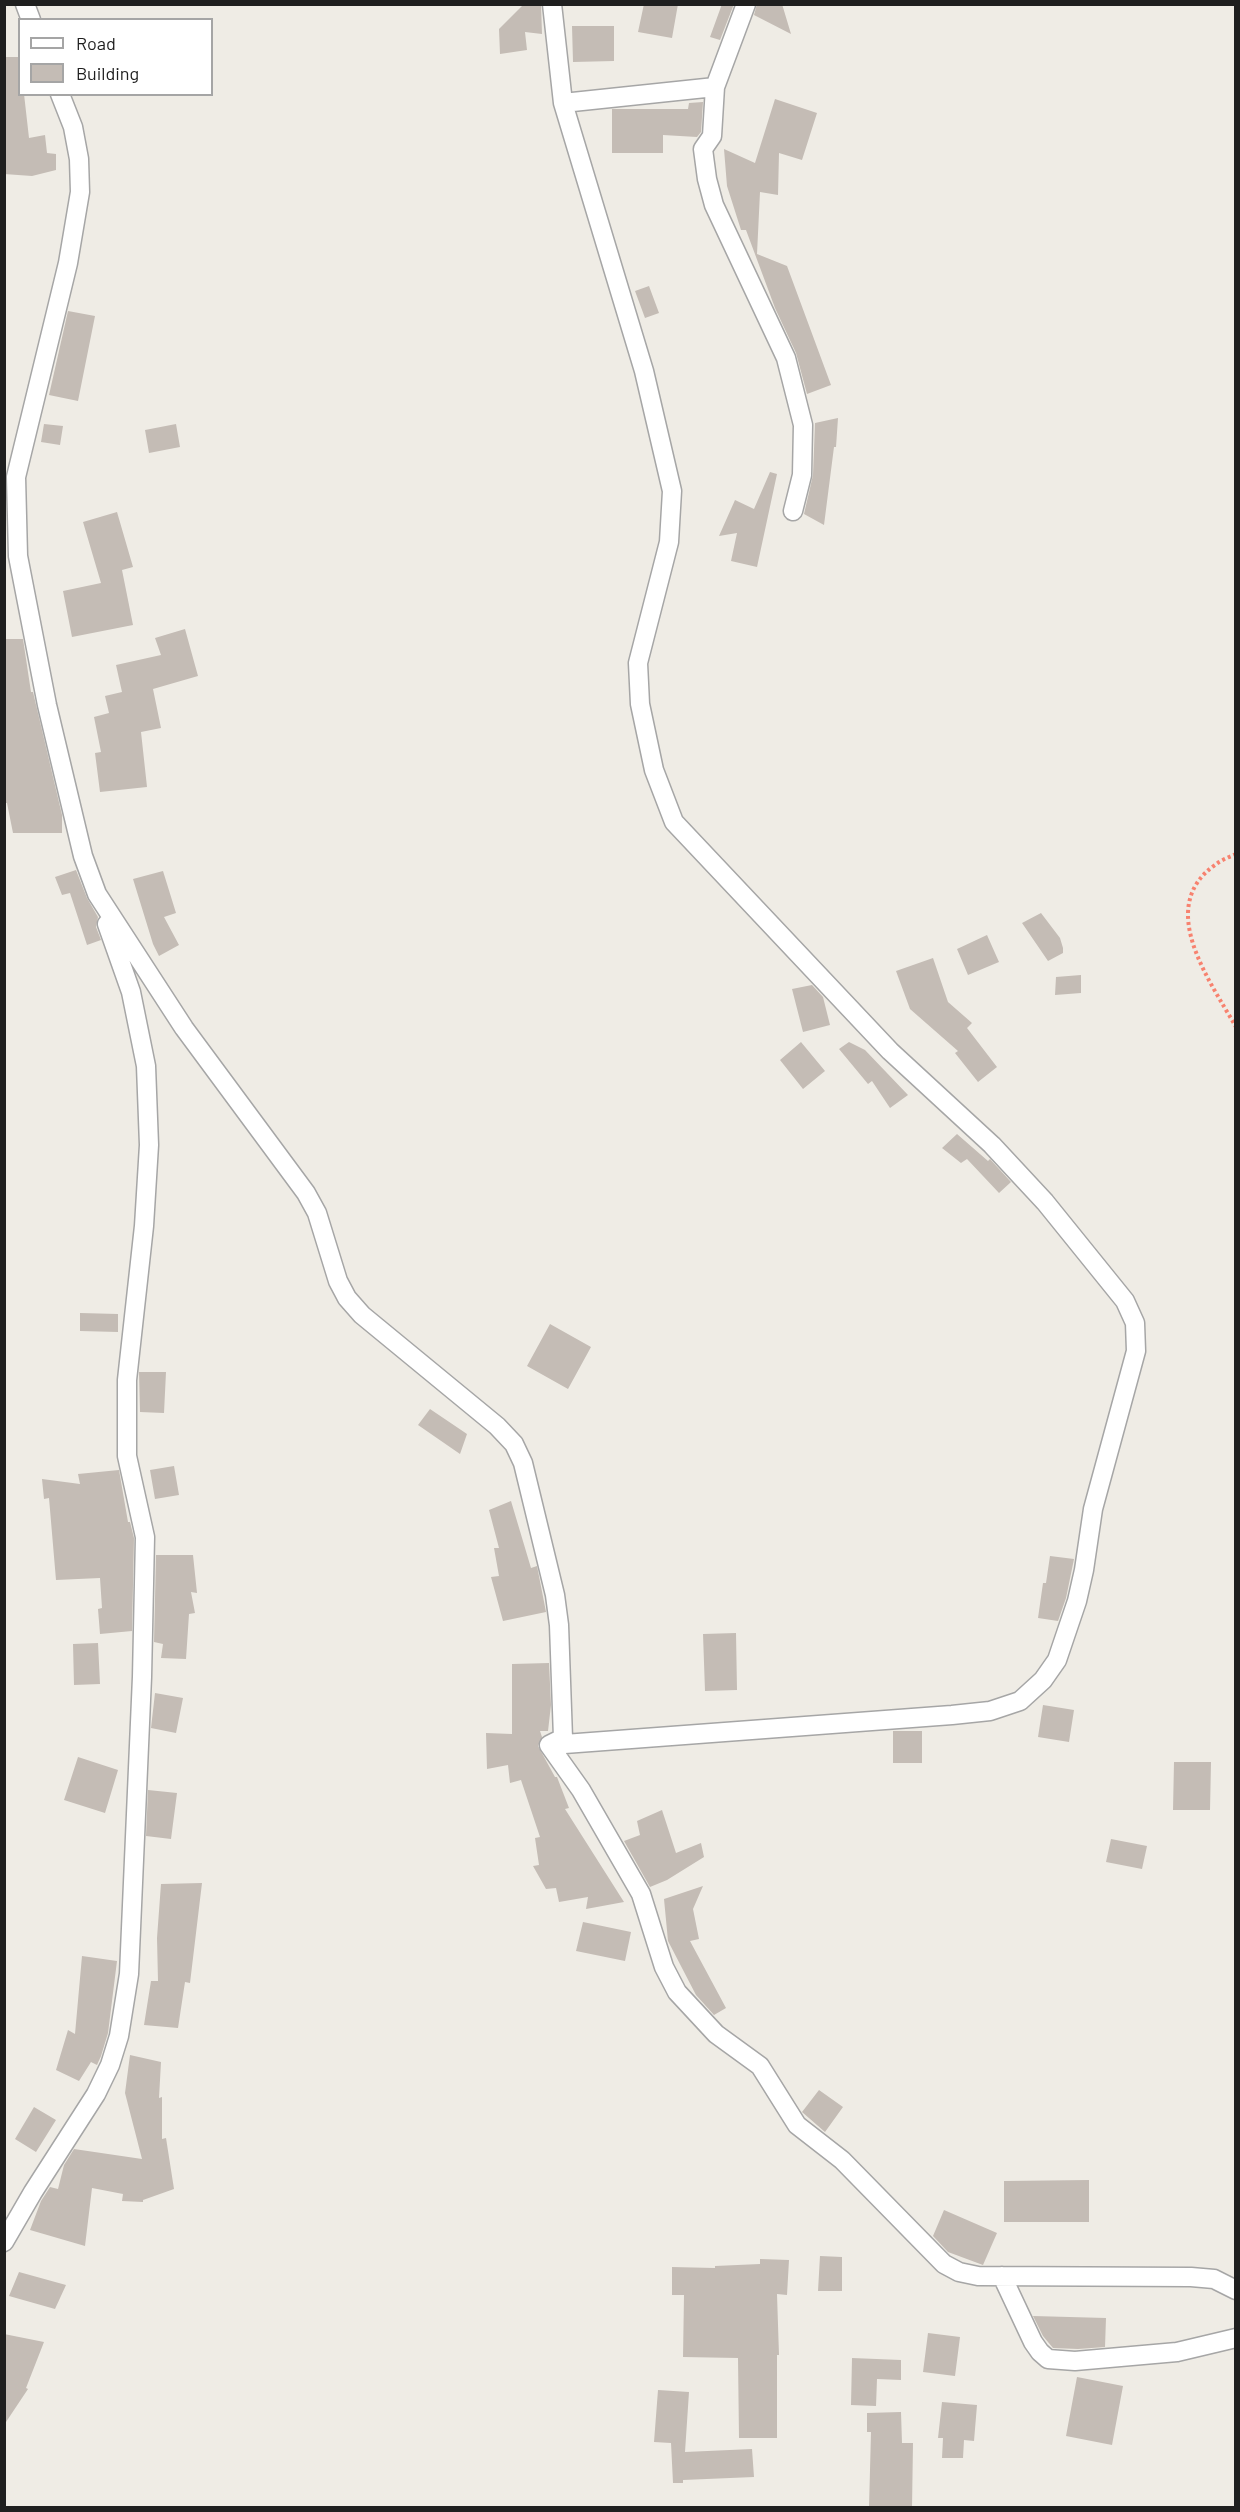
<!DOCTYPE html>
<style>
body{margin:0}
#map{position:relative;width:1240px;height:2512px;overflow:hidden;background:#efece5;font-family:Barlow,sans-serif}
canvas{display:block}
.frame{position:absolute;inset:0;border:6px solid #1f1f1f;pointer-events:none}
.legend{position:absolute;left:18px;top:18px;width:195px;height:78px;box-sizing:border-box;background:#fff;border:2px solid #a5a5a5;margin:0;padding:8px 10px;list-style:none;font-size:18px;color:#1f1f1f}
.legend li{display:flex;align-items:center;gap:12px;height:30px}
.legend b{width:30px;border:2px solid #a5a5a5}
</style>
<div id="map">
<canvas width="1240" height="2512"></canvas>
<div class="frame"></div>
<ul class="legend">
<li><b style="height:8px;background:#fff"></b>Road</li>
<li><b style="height:16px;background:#c4bcb5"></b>Building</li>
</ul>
</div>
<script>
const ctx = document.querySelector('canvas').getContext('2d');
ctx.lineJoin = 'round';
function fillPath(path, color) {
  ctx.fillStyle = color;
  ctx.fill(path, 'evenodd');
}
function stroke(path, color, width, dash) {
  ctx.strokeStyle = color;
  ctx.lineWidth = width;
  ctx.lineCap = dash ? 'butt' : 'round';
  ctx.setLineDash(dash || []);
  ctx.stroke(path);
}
fillPath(new Path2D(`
 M524,4H541L542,34L525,32L527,50L500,54L499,29Z
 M644,4H678L672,38L638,32Z
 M722,4H734L720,40L710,37Z
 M757,4H782L791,34L754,15Z
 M572,26H614V61L573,62Z
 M4,57H20V94H24L29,138L45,135L47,153L56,154V170L32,176L4,174Z
 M775,99L817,113L802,160L779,153L778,195L760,192L757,254L787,266L831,385L807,394L796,353L775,308L746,230H741L727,186L724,149L755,163Z
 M703,102L701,132L697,137L663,135V153H612V109H688L689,103Z
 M649,286L659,313L645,318L635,291Z
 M68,311L95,316L78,401L49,395Z
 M838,418L836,447H834L824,525L804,514L813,475L815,423Z
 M44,424L63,426L60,445L41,442Z
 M176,424L180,447L149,453L145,430Z
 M770,472L777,474L757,567L731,561L737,533L719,536L735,500L754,509Z
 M117,512L133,567L122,570L133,625L72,637L63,591L101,583L83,522Z
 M185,629L198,676L153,689L161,728L141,732L147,787L100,792L95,753L101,752L94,717L109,713L105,696L122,692L116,665L161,655L155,638Z
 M4,639H23L31,692H33L62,815V833H13L7,803H4Z
 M76,870L87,898L98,917L96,927L101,940L87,945L70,893L62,895L55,877Z
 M163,871L176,913L164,917L179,945L159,956L153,944L133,879Z
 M1041,913L1060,938L1063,948V953L1048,961L1022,923Z
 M987,935L999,962L968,975L957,949Z
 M933,958L948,1002L972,1023L967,1028L997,1067L978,1082L955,1053L958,1051L910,1009L896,971Z
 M1081,975V993L1055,995L1056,977Z
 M812,985L823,997L830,1025L803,1032L792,989Z
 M801,1042L825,1071L803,1089L780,1060Z
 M849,1042L865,1050L908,1095L890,1108L872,1081L868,1084L839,1049Z
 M957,1134L988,1161L990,1159L1011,1182L999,1193L967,1159L961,1163L942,1148Z
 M80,1313L118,1314V1332L80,1331Z
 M550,1324L591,1347L568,1389L527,1366Z
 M139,1372H166L164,1413L140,1412Z
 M430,1409L467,1434L460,1454L418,1425Z
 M174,1466L179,1495L155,1499L150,1470Z
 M119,1470L128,1522H130L134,1538L132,1631L100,1634L98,1609L102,1608L100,1578L56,1580L49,1498L44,1499L42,1479L80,1484L78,1474Z
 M511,1501L531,1568L537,1566L546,1612L503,1621L491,1577L499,1576L494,1548H499L489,1510Z
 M156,1555H193L197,1593L191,1592L195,1613L189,1614L186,1659L161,1658L163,1644L154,1642Z
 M1050,1556L1074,1559L1066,1598L1058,1621L1038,1618L1043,1583H1046Z
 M736,1633L737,1690L705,1691L703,1634Z
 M98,1643L100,1684L74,1685L73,1644Z
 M549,1663L551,1705L548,1731H540L542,1737L538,1746L555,1777H557L569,1808L565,1809L624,1902L586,1909L588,1897L559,1902L556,1888L546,1889L533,1866L539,1865L535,1838L540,1837L521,1780L510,1783L508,1765L487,1769L486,1733L512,1734V1664Z
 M155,1693L183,1698L176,1733L151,1728Z
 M1043,1705L1074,1710L1069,1742L1038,1737Z
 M893,1731H922V1763H893Z
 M78,1757L118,1770L105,1813L64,1800Z
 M1174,1762H1211L1210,1810H1173Z
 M148,1790L177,1793L171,1839L146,1836Z
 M662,1810L676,1853L701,1843L704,1857L667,1880L650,1887L624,1841L640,1835L637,1821Z
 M1111,1839L1147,1846L1142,1869L1106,1862Z
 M202,1883L190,1983L185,1982L178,2028L144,2025L151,1981H158L157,1938L161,1884Z
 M703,1886L693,1909L699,1939L690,1941L726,2008L714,2015L696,1995L668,1941L664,1899Z
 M583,1922L631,1932L625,1961L576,1951Z
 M82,1956L117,1961L108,2033L101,2056L97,2065L91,2062L79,2081L56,2070L68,2030L75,2034Z
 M130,2055L161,2062L159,2098L162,2097V2139L166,2138L174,2189L143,2200V2202L122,2201L123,2194L92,2188L85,2246L30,2230L41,2201L50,2187L58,2189L64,2165L74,2149L142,2159L125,2093Z
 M819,2090L843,2107L825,2132L802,2112Z
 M34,2107L56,2120L36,2152L15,2139Z
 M1089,2180V2222H1004V2181Z
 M944,2210L997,2233L983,2265L948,2252L933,2236Z
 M820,2256L842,2257V2291H818Z
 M760,2259L789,2260L787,2295L777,2294L779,2355H777V2438H739L738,2358L683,2357L684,2295H672V2267L715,2268V2266L760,2264Z
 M19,2272L66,2285L55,2309L9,2296Z
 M1033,2316L1106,2318L1105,2347L1078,2349L1053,2348L1043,2336Z
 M928,2333L960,2337L955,2376L923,2372Z
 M4,2334L44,2342L26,2388L28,2389L4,2425Z
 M852,2358L901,2360V2380L877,2379L876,2406L851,2405Z
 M1077,2377L1123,2386L1112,2445L1066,2436Z
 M658,2390L689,2392L685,2452L752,2449L754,2477L683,2480V2483H673L671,2443L654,2442Z
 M942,2402L977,2405L974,2441L964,2440L963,2458H942L943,2438H938Z
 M901,2412L902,2443H913L912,2508H869L871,2432H867V2413Z`), '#c4bcb5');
const street = new Path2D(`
 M25,4L31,20
 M746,4L715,87L712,136L703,149L707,179L714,205L786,358L803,425L802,475L793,511
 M60,94L73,127L79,159L80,192L68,263L16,477L18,556L47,705L83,856L97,894L184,1028L306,1193L317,1213L338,1281L347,1298L362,1315L497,1426L514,1444L523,1463L555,1595L559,1625L563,1738L549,1745L581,1790L641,1894L664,1967L677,1992L716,2034L760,2066L797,2125L842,2160L944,2264L959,2272L978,2276L1191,2277L1214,2279L1236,2290
 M563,103L715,87
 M551,1745L952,1715L990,1711L1020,1701L1043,1680L1057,1660L1077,1601L1084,1570L1093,1509L1136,1351L1135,1323L1125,1301L1045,1202L992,1145L890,1051L674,822L654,770L640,704L638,663L669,542L672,491L644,371L563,103L552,4
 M4,2242L33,2192L96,2094L110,2065L119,2036L129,1974L142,1677L145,1537L127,1456V1380L144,1226L149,1145L146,1066L131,992L107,924
 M1002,2276L1033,2342L1040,2352L1048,2359L1075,2361L1177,2352L1236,2338`);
stroke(street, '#a6a6a6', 21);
stroke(new Path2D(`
 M1236,854C1229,857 1221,860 1215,865C1155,907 1210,981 1236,1027`), '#f7826f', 4, [3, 3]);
stroke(street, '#fff', 18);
</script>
